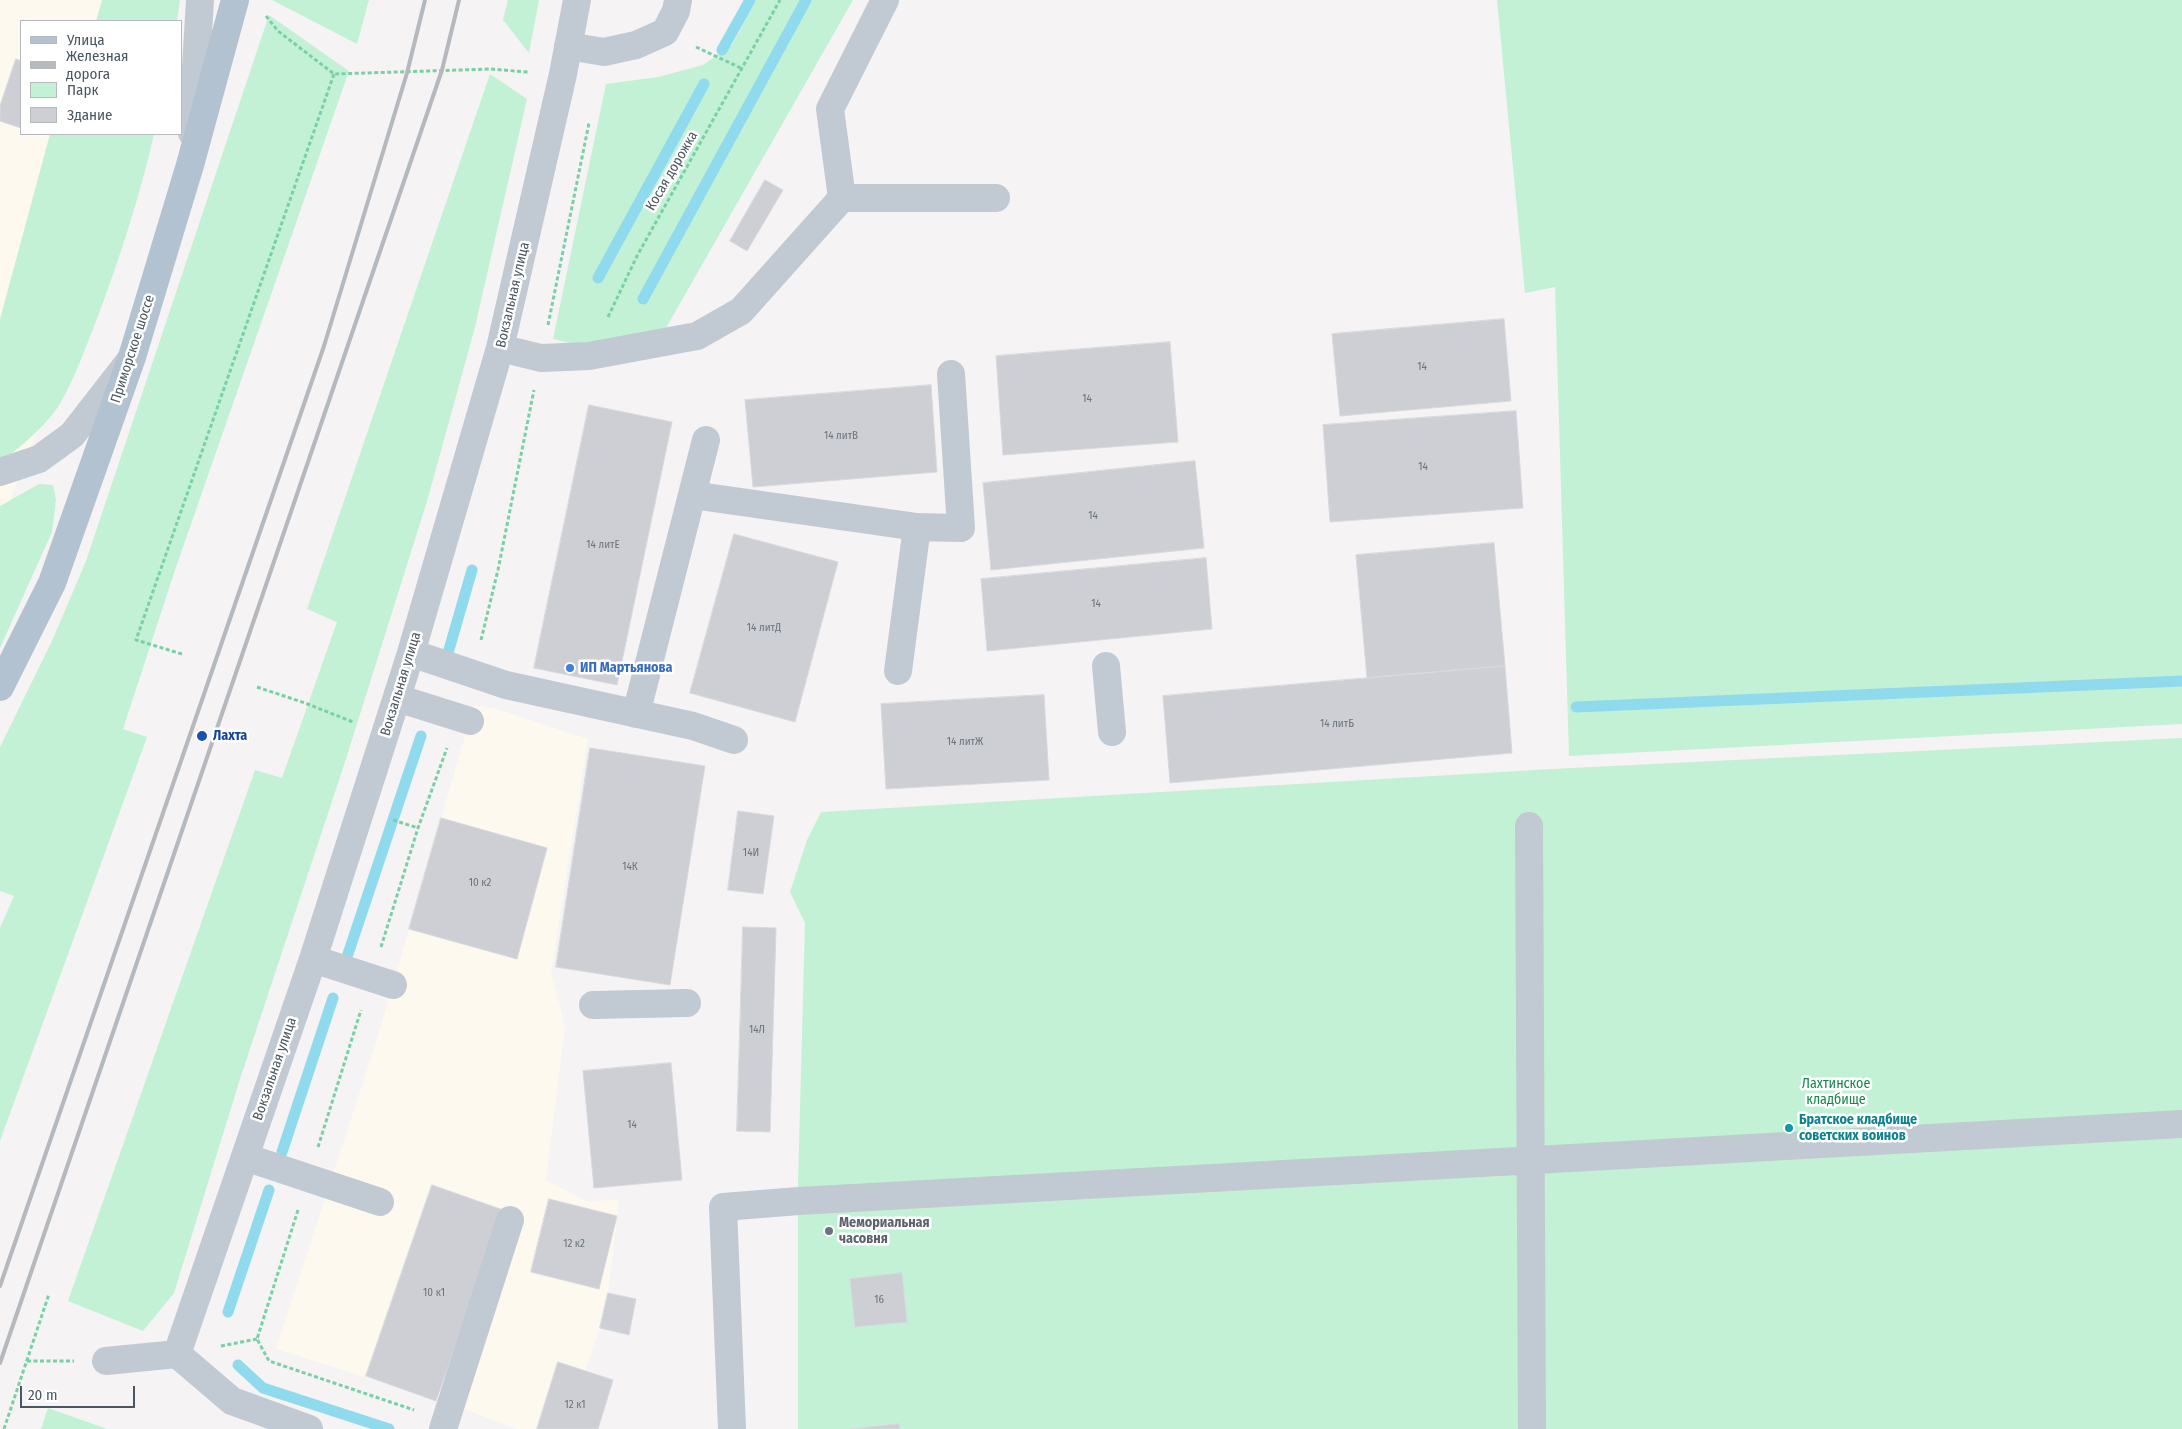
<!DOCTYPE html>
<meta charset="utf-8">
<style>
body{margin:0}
#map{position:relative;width:2182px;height:1429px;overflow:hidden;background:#f5f3f3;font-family:"Fira Sans Condensed",sans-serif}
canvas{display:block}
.legend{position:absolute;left:20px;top:20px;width:162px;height:115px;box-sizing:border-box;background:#fff;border:1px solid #b7bbc0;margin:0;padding:6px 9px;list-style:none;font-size:15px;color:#4a5661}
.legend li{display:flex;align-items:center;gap:10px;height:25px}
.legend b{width:25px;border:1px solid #b7bbc0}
.scale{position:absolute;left:20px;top:1386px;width:115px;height:22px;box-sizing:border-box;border:2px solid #4a5661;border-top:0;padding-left:6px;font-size:15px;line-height:18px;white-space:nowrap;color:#4a5661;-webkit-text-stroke:4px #fff;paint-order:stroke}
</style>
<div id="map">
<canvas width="2182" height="1429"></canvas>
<ul class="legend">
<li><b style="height:6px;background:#b3c2d1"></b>Улица</li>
<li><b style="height:6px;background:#b5b8bd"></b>Железная дорога</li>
<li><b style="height:14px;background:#c3f1d5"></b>Парк</li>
<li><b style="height:14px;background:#cdcfd5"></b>Здание</li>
</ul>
<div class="scale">20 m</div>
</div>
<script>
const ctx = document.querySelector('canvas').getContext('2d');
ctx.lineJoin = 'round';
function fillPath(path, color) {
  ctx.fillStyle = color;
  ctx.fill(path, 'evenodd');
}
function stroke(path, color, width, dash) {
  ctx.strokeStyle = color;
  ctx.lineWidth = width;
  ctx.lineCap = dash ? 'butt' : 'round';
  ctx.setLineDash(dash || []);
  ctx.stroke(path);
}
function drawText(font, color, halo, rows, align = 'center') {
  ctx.font = font + ' "Fira Sans Condensed",sans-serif';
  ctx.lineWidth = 5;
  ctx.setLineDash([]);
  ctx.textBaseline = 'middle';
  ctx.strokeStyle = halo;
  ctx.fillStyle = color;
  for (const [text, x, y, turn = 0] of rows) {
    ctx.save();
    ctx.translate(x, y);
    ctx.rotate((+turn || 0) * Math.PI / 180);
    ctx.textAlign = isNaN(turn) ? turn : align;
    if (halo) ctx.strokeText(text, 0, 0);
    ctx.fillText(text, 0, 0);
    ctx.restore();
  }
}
fillPath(new Path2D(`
 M0,0H167L162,21H21V134H135L104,261L0,526Z
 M474,705L500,710L588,739L551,972L565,1026L546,1180L588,1202L619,1199L608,1293L600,1328L585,1371L613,1380L598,1429H517L451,1404L276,1349L378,1036Z`), '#fdf9ef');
fillPath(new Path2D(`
 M102,0H180L177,21H96Z
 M272,0H369L357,44Z
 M508,0H539L529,53L503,20Z
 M756,0H853L662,335L578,345L553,339L606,84L658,77L703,65L732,45Z
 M1497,0H2182V724L1569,756L1555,287L1525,293Z
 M269,15L349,71L175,570L123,729L147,737L0,1141V928L14,896L0,891V747L52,641L86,561Z
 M490,74L527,99L475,327L428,498L345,762L240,1079L174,1293L143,1331L68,1301L255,770L282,778L337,622L307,609Z
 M50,134H154C140,196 120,257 98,316C86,346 75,379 58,407C45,426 19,449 0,462V319Z
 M39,484L53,485L56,500L52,532L0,648V506Z
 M2182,738V1429H798V1184L805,923L790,892L807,840L821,812L1552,769Z
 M48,1408L107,1429H41Z`), '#c3f1d5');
stroke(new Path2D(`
 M722,50L750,0
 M598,278L704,84
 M643,299L806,0
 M448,653L472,570
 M1576,707L2182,681
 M348,954L421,736
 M282,1152L333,998
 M228,1312L269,1190
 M238,1365L263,1388L389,1429`), '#90daee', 11);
const building = new Path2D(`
 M16,59L21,61V128L0,121V106Z
 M765,180L783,190L747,251L730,241Z
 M1504,319L1511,401L1340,416L1332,334Z
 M1170,342L1178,442L1003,455L996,356Z
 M931,385L937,472L753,487L745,400Z
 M589,405L672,422L617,685L534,668Z
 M1516,411L1523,508L1330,522L1323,425Z
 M1195,461L1204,548L991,570L983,483Z
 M734,534L838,562L795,722L690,693Z
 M1494,543L1505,666L1367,678L1356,555Z
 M1206,558L1212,629L987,651L981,579Z
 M1505,666L1512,753L1170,783L1163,696Z
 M1044,695L1049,780L886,789L881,704Z
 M590,748L705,766L670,985L556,967Z
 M738,811L774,816L763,894L728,890Z
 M441,818L547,848L517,959L409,929Z
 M743,927L776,928L770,1132L737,1131Z
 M671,1063L682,1180L594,1188L583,1071Z
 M432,1185L503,1210L436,1401L366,1376Z
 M549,1199L617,1216L599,1289L531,1272Z
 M902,1273L907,1322L855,1327L850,1279Z
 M608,1293L636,1299L629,1335L600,1328Z
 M558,1362L613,1380L598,1429H537Z
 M899,1424L900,1429H851Z`);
fillPath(building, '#cdcfd5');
stroke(building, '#d7d9de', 1);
stroke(new Path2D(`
 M266,16L278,31L334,74L490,69L528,72
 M696,47L743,69
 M608,317L637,256L780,0
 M548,325L589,123
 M481,640L498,570L534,390
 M182,654L136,640L334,74
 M257,687L305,703L353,722
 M393,820L418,828
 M381,947L418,828L447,748
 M318,1147L361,1010
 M298,1210L257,1339L269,1361L414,1410
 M221,1346L257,1339
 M27,1361H74
 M4,1429L49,1294`), '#7ad0a6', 3, [4, 2.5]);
stroke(new Path2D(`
 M568,46L604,52L636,45L665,32L676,11L678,0
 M192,133L200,0
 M842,198L830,109L885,0
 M500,348L541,358L589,356L697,336L741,311L842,198H996
 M0,472L39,459L72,435L128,363
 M692,495L917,527L898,671
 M917,527L961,528L951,374
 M411,653L506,685L693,726L734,740
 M1106,666L1112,732
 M397,698L470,721
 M636,714L706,440
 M1529,826L1532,1429
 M313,959L393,985
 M593,1005L687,1003
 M245,1157L380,1202
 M177,1354L313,959L411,653L500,348L563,74L577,0
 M177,1354L232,1401L309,1429
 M106,1361L177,1354
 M443,1429L510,1220
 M732,1429L723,1207L799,1201L2182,1124`), '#c1cad2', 28);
stroke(new Path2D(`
 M0,687L52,583L132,357L190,165L235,0`), '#b3c2d1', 28);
stroke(new Path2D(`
 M0,1286L324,346L407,73L425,0
 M0,1363L442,70L459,0`), '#b5b8bd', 4);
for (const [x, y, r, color] of [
 [570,668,5,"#3f7fe0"],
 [202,736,6,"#1a4fb4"],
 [1789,1128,5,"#0f9aa8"],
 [829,1231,5,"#6b7280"]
]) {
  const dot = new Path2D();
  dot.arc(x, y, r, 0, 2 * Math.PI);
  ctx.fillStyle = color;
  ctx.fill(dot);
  stroke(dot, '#fff', 2);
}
drawText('11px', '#6b747e', null, [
 ["14",1422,367],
 ["14",1087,399],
 ["14 литВ",841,436],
 ["14",1423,467],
 ["14",1093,516],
 ["14 литЕ",603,545],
 ["14",1096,604],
 ["14 литД",764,628],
 ["14 литБ",1337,724],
 ["14 литЖ",965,742],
 ["14И",751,853],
 ["14К",630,867],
 ["10 к2",480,883],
 ["14Л",757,1030],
 ["14",632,1125],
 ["12 к2",574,1244],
 ["10 к1",434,1293],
 ["16",879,1300],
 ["12 к1",575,1405]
]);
drawText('14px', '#4a5661', '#fff', [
 ["Косая дорожка",672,171,-60],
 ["Вокзальная улица",513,295,-77],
 ["Приморское шоссе",133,349,-72],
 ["Вокзальная улица",401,684,-73],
 ["Вокзальная улица",275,1069,-71]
]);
drawText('bold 14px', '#366cbe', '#fff', [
 ["ИП Мартьянова",580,668]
], 'left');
drawText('bold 14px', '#164399', '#fff', [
 ["Лахта",213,736]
], 'left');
drawText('14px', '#17864f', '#fff', [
 ["Лахтинское",1836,1084],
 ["кладбище",1836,1100]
]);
drawText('bold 14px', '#0d838f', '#fff', [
 ["Братское кладбище",1799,1120],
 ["советских воинов",1799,1136]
], 'left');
drawText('bold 14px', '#5b616d', '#fff', [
 ["Мемориальная",839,1223],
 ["часовня",839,1239]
], 'left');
</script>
